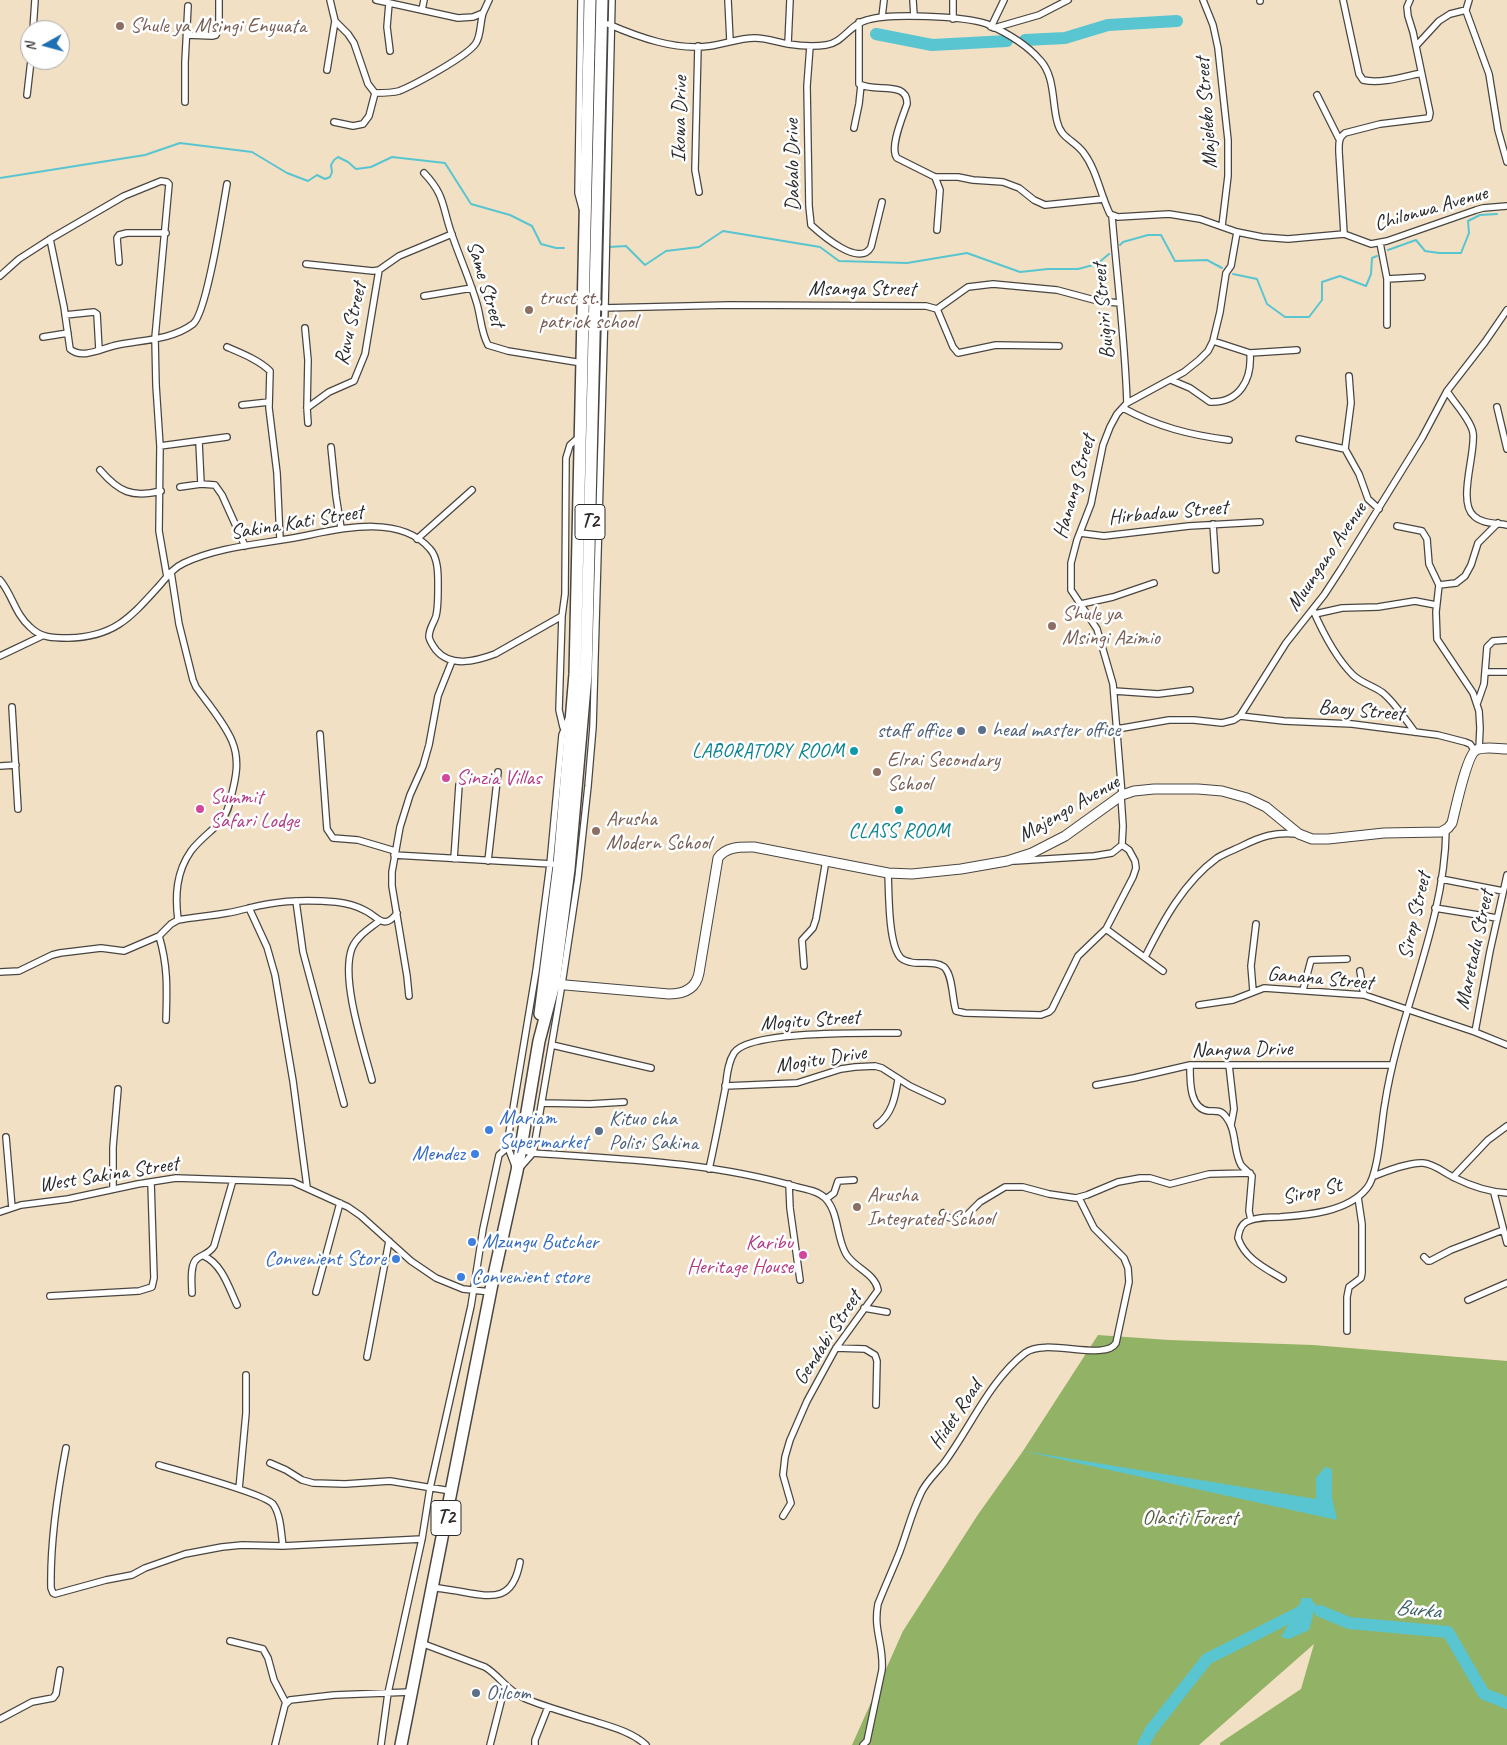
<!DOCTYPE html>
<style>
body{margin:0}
#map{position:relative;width:1507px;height:1745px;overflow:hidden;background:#f1e0c3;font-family:Caveat,sans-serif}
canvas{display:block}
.north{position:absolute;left:20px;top:20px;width:50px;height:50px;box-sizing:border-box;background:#fff;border:1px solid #aaa;border-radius:50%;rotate:263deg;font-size:14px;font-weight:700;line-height:20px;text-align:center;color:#2b2b2b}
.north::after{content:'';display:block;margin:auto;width:18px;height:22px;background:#1f6fb2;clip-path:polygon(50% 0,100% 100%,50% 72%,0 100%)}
</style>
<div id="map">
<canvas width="1507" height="1745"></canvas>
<div class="north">N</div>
</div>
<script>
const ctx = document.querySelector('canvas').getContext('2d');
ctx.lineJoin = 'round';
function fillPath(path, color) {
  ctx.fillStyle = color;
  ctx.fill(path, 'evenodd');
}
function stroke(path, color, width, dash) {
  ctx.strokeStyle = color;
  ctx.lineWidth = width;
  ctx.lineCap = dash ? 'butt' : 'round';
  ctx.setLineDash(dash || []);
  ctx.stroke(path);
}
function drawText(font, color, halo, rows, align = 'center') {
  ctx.font = font + ' Caveat,sans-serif';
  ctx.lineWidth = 5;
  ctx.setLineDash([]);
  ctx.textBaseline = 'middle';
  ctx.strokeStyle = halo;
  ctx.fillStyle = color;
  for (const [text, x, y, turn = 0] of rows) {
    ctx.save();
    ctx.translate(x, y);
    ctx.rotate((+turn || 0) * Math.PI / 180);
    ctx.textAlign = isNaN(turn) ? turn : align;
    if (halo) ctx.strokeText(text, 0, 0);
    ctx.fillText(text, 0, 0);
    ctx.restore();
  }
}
fillPath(new Path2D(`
 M1098,1335L1169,1340L1313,1345L1507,1361V1745H1220V1743L1301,1689L1314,1644L1199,1745H852L903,1631L977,1516L1023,1451Z`), '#92b266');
fillPath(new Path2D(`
 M1023,1451L1316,1499V1478L1325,1467L1332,1469V1498L1337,1520Z
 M1302,1598H1311C1316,1609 1312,1620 1309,1630L1289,1639L1281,1637C1289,1623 1296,1613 1302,1598Z`), '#59c5d1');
stroke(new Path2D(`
 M0,178L145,155L180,143L252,152L287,173L308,181L317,175L325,179L330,177L332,172L331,165L334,160L338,157L348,162L356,169L371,167L392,157L445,163L471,204L510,215L532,226L541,244L556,248H564
 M1120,245L1123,242L1148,235H1161L1175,261L1207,260L1222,268
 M609,247L626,246L645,265L666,251L699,247L723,231L820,247L839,261L907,263L967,253L1020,272L1048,269H1078L1097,264L1109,254
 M1388,250L1416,240L1425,251L1439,253H1461L1469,233L1468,221L1480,215L1497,214
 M1233,274L1257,279L1267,304L1285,317H1309L1322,300V282L1340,276L1366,286L1371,274L1372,258L1377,256`), '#59c5d1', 2);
stroke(new Path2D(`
 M876,34L932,45L1007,41
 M1025,40L1065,38L1108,25L1177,21
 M1320,1611L1349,1623L1448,1632L1484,1694L1507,1703
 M1143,1745L1151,1730L1207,1659L1310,1607`), '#59c5d1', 12);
const street = new Path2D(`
 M330,0L335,21L348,34L354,43L368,84L375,93C383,93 392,93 399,91C414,85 468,56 476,43C481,35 480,23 483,13
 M376,0L458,18L473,17L483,13L489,0
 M581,0L578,193L582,208
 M728,0L730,41
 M913,0L914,16
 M953,0V19
 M1203,0L1213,25L1218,48L1228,140V176L1222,226
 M1260,0V1
 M1343,0L1359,74L1363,80C1381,84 1403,77 1421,73
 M389,3L387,27L390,51
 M422,10L424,0
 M1466,11L1489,74L1498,130L1507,162
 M882,17L884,0
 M859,22V84C875,93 908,80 907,104C903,116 889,148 897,158L935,177H958L973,180L1003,182L1019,188L1034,200L1045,205L1104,199
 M608,24C638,37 676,51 710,46C725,44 739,38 755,38C766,38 777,42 788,44C801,46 813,47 826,45C843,43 850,24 867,20C890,13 964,16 987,24C1005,32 1027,45 1040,60C1055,76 1052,102 1057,121C1061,139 1073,139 1083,152C1097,170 1100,194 1110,214L1118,217L1169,214L1200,219L1237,232L1262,237L1288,239L1344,234L1371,244L1387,241L1476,210L1483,208L1507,206
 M991,27L1004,0
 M994,28L1039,15L1068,0
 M33,30L35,0
 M187,35L212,36L216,35L219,26V0
 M788,44L790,0
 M698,46L695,170L699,192
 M810,46L807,86L809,206L811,225C822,235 860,268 871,247L882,202
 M1416,46L1439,21L1450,14L1466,10L1469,0
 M327,70L335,21
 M27,95L31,60
 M1317,95L1339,139
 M185,102V62L188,6
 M334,122L353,126L363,124L369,116L375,93
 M854,128L859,104L861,85
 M424,173C445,195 442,206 451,232C459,256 470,280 477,304C481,318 481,332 488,345L508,351L582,363
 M935,177L940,190L937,230
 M1112,216C1117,278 1125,340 1127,403
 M1344,234L1339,152C1339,144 1338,138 1345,133L1380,124L1429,118L1430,113L1413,32L1408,16L1407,7L1410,0
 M50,239L64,307L70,349C82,360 102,348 117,345C141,340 172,340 193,324C207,313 223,206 227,184
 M1380,243L1387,279V325
 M119,262L117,238L119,235L127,233H166
 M306,264L373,271L379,270
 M0,276L19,259L50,239L124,196L161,181L167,182L169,184L155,338L156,385L160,446L159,531L167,577
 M1387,279L1422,277
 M424,296L472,288
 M602,308L730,305L926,306L937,309
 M937,309L968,287L993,284L1057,290L1098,301L1120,303
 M937,309L953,347L958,353L996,345L1059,346
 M65,315L94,312L97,314L99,350
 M305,328L308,360L307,408L308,423
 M43,337L68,333
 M1213,341L1250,353L1297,350
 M227,347C241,353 259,360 270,371L269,408L277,473L280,540
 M1171,380L1190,388L1210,402C1240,403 1252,379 1250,353
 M1447,391C1454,403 1471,420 1473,433C1476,453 1457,502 1474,516C1482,524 1497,523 1507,525
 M242,405L269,402
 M1497,407L1507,449
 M307,408L329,392L354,381L365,354L379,270L399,256L452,234
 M1123,408C1158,427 1190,435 1229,440
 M1299,439L1345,449L1359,474L1368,499L1379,509
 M199,442L201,484
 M160,446L227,437
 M331,447L336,496L341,528
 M1345,449L1351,403L1349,376
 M100,470C119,492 132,498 161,491
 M180,487L201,484L215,485L222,495L245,546
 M1213,524L1216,570
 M1397,526L1422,531L1427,539L1429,564L1439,585L1436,612L1437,639L1473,693L1479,711L1480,728L1479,749
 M1080,533L1104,536L1189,526L1260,522
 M417,539L472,490
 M171,572L179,624L193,680L196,687C208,704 224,722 232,741C240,760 236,778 231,797C229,806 227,814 221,821C212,831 199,840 191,851C176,872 175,896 178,920
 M0,580C12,594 15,614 30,627C41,638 53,638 68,638C114,637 130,618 159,586C167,577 173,568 184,563C222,545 268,544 309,535C346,527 402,516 430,549C439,559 438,577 438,589C438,597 438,608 436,616C434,623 429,628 429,637C430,642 433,646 436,650C451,668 476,661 495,654L562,616L565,594L566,458L570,445L579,437
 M1439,585L1456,583L1465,576L1471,565L1478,543L1498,523
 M1081,604L1113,597L1154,583
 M1313,610C1323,633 1335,657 1353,675C1361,683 1374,686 1383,693C1395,703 1405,719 1415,732
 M1315,614L1342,608L1378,607L1415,601L1436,605
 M562,616L559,710L563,727
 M0,656L42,636
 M1486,672H1507
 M1114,691L1158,694L1190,690
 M1477,704L1484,684L1487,647L1493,641L1507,640
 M12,707L18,809
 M1240,716L1284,721L1352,724L1438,735L1465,742L1470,744L1475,751
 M569,717L562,735L550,864L536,971L507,1145L517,1171L533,1153L562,984L578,878L588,786L593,727L605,308L612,0
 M1117,729L1169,720H1194L1222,723L1234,720L1240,716L1286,643L1324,595L1341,569L1422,438L1447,391L1485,342L1507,310
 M320,734L327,829L333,838L358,840L395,851
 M0,766L16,765
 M1122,795L1113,684L1097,629L1071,590V563L1077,540L1091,504L1103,445L1110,427L1117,414L1127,403L1184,372L1199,360L1208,351L1213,341L1220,312L1226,273L1231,266L1237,232
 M394,855L552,864
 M454,859L459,785
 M488,861L498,772
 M1015,861L1094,856L1112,853L1122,845L1123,826L1121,796
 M888,873C889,892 888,942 900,957C902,960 906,961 910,962C920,965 935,960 944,967C953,975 952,999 956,1011L965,1013L1041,1015L1049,1012L1052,1009L1078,956L1106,929L1133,877L1136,868L1135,861L1129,850L1122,845
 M1441,879L1503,891
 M296,901L303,952L344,1104
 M249,908L267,947L275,975L293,1081L307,1187
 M1435,908L1497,918
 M1106,929L1163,971
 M159,936C168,966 167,989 166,1020
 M1145,957C1163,921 1184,882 1217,858C1225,853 1234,850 1242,846C1262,836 1275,832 1297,834
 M804,966L802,940L813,928L816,919L826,860
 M1360,971L1364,995
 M0,972L19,971L52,955L60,953L101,948L124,951L159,936L171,924L178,920C194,917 211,916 227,913C241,911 254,906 268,904C290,900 314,900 336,902C346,903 357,906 366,911C378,917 384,931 397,913
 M1303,990L1311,960L1347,959
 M1253,991L1251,966L1256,924
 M409,996L407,976L392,886V872L400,827L410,795L423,766L429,745L438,696L452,661
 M1199,1005L1233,1000L1264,988L1364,995L1475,1032L1507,1045
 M1475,1032L1490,951L1507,875
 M552,1045L651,1068
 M1190,1065C1190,1080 1189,1109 1209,1111C1217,1111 1221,1110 1226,1117C1237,1130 1233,1151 1241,1165C1244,1169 1249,1172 1252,1176L1249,1211L1251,1220
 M1229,1065L1234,1109L1231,1125
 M372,1080C364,1049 340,979 352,948C357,936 369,929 379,921
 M1096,1085L1134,1078L1190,1065H1391
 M725,1086L797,1083L841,1069L855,1067L875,1066L882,1068L910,1086L942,1101
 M542,1103L590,1104L624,1102
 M877,1125C892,1114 895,1098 898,1080
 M6,1137L12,1208
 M521,1150L533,1153C621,1159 712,1162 797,1187C806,1189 818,1191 825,1198C839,1212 836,1237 846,1254C854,1268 875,1273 878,1290L836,1348L807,1401L790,1440L785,1457L783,1475L791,1503L783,1516
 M709,1169C715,1143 720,1116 725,1090C727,1078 727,1064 734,1053C748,1030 869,1033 898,1033
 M1374,1176C1387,1171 1409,1162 1423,1163C1435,1164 1444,1173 1455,1178C1471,1186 1489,1192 1507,1193
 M1453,1177L1488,1140L1507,1126
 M789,1184L790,1208L800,1280
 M113,1189V1147L118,1089
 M1494,1193L1507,1243
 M826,1199L834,1193L838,1181L854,1180
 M0,1212L21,1205L68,1199L138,1184L176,1178L293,1182L348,1207L361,1216L411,1261L436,1278L463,1289L491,1292
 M943,1213L947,1217L958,1220L964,1218L980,1202L1005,1187H1023L1049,1194L1076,1198L1087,1195L1118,1182L1140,1178H1150L1170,1184L1209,1174L1250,1173
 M204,1256C222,1264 229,1288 237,1305
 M1424,1257L1428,1261H1430L1451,1250L1503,1230
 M1283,1279C1265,1268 1245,1259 1238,1238C1239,1232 1240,1226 1246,1222C1256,1217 1269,1217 1280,1217C1308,1215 1348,1212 1367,1188C1379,1174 1381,1123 1385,1103C1399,1012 1445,923 1446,830
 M316,1292L340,1203
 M192,1293C192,1284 189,1263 198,1258C204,1254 210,1253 214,1246L233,1180
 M50,1296L139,1291L152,1287L154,1278L151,1182
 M1468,1300L1507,1283
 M864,1308L887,1312
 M1347,1331V1297L1349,1287L1361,1278L1362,1273V1224L1358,1197
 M836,1348L865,1349L875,1355L877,1361L876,1405
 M367,1357L389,1241
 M66,1448C57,1495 50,1541 51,1588L53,1593L55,1594L106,1580L132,1575L145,1568L185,1554L222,1547L242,1545L283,1546L422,1539
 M270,1463L286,1470L302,1480L313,1483L345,1484L390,1481L451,1491
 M159,1465C177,1470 265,1494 273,1504C281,1515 281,1533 283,1546
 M239,1489L246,1413V1375
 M432,1587C442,1589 453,1590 463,1592C495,1598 513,1600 520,1562
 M230,1641L263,1649L268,1658L274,1680L286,1703
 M421,1643L485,1667C500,1676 506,1690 524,1698C545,1707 568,1713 590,1720C608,1726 631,1731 646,1745
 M0,1719L32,1702L53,1698L56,1694L60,1670
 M275,1745L285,1705L290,1700L334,1695L411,1692
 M381,1745L388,1693L422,1539L430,1488L471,1306L483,1229L499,1155L508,1147
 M490,1745L505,1686
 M535,1745V1740L548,1707
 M863,1745L867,1741L882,1670C884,1644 873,1631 878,1604C885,1586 893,1569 900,1551C907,1532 912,1512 921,1493C926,1482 936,1473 944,1463C970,1428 990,1380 1025,1353C1045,1337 1105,1362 1116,1343L1129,1282L1128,1268L1124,1258L1094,1228L1079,1198`);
const secondary = new Path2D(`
 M554,984L669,994C684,994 696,989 699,973L718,858C726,846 741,847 754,847L888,873L912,874L961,869L1007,861L1032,853L1065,836L1122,795L1134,791L1154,789H1198L1222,791L1247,798L1266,807L1299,834L1312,839H1328L1384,833L1441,832L1448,828L1452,823C1455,811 1467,755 1476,750C1485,746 1498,749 1507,749`);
const highway = new Path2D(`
 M540,1014L559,865L575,674L590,0
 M401,1745L492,1284L517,1171L539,1041L554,984L569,869L586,675L602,0`);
stroke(street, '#494642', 8);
stroke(secondary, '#494642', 11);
stroke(highway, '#494642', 14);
stroke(street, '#fff', 5.5);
stroke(secondary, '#fff', 9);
stroke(highway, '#fff', 11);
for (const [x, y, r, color] of [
 [120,26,5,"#8d6e63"],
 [529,310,5,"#8d6e63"],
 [1052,626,5,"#8d6e63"],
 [982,730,5,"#5c6f8a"],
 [961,731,5,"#5c6f8a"],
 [854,751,5,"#0f9aa8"],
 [877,772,5,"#8d6e63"],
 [446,778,5,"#d1479c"],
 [200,809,5,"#d1479c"],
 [899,810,5,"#0f9aa8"],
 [596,831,5,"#8d6e63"],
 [489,1130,5,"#3f7fe0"],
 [599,1131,5,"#5c6f8a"],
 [475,1154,5,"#3f7fe0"],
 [857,1207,5,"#8d6e63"],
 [472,1242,5,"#3f7fe0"],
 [803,1255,5,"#d1479c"],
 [396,1259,5,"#3f7fe0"],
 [461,1277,5,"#3f7fe0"],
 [476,1693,5,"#5c6f8a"]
]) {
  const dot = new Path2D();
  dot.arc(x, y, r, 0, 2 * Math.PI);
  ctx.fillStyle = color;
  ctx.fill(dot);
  stroke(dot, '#fff', 2);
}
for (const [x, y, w] of [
 [590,522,30],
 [446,1518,30]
]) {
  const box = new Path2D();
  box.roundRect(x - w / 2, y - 17.5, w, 35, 4);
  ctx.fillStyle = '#fff';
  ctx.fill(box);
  stroke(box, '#2b2b2b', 1);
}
drawText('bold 20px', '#2b2b2b', null, [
 ["T2",590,522],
 ["T2",446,1518]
]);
drawText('21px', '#785e54', '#fff', [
 ["Shule ya Msingi Enyuata",130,26],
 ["trust st.",539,298],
 ["patrick school",539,322],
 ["Shule ya",1062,614],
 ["Msingi Azimio",1062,638],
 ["Elrai Secondary",887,760],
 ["School",887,784],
 ["Arusha",606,819],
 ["Modern School",606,843],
 ["Arusha",867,1195],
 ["Integrated School",867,1219]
], 'left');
drawText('21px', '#2b2b2b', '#fff', [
 ["Majeleko Street",1207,113,-94],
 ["Ikowa Drive",680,119,-89],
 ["Dabalo Drive",793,165,-91],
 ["Chilonwa Avenue",1431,209,-16],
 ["Same Street",485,284,73],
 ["Msanga Street",862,289],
 ["Buigiri Street",1104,311,-95],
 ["Ruvu Street",351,324,-77],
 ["Hanang Street",1075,487,-74],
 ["Hirbadaw Street",1168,513,-5],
 ["Sakina Kati Street",297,523,-9],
 ["Muungano Avenue",1327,557,-56],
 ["Baoy Street",1361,711,5],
 ["Majengo Avenue",1069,809,-30],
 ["Sirop Street",1415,916,-77],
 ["Maretadu Street",1475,950,-78],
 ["Ganana Street",1320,979,5],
 ["Mogitu Street",810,1021,-4],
 ["Nangwa Drive",1242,1050,-1],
 ["Mogitu Drive",821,1060,-9],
 ["West Sakina Street",109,1175,-9],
 ["Sirop St",1312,1192,-13],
 ["Gendabi Street",828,1338,-57],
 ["Hidet Road",956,1415,-56]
]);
drawText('21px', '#4e5e75', '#fff', [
 ["head master office",992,730],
 ["staff office",951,731,"right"],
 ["Kituo cha",609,1119],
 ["Polisi Sakina",609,1143],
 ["Oilcom",486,1693]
], 'left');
drawText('21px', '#0d838f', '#fff', [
 ["LABORATORY ROOM",844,751],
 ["CLASS ROOM",899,831,"center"]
], 'right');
drawText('21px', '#b23c85', '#fff', [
 ["Sinzia Villas",456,778],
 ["Summit",210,797],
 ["Safari Lodge",210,821],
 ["Karibu",793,1243,"right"],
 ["Heritage House",793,1267,"right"]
], 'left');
drawText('21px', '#366cbe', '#fff', [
 ["Mariam",499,1118],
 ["Supermarket",499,1142],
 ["Mendez",465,1154,"right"],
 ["Mzungu Butcher",482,1242],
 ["Convenient Store",386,1259,"right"],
 ["Convenient store",471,1277]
], 'left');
drawText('21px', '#555d41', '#fff', [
 ["Olasiti Forest",1190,1518]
]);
drawText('italic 22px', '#3b6165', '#fff', [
 ["Burka",1418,1610,6]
]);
</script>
